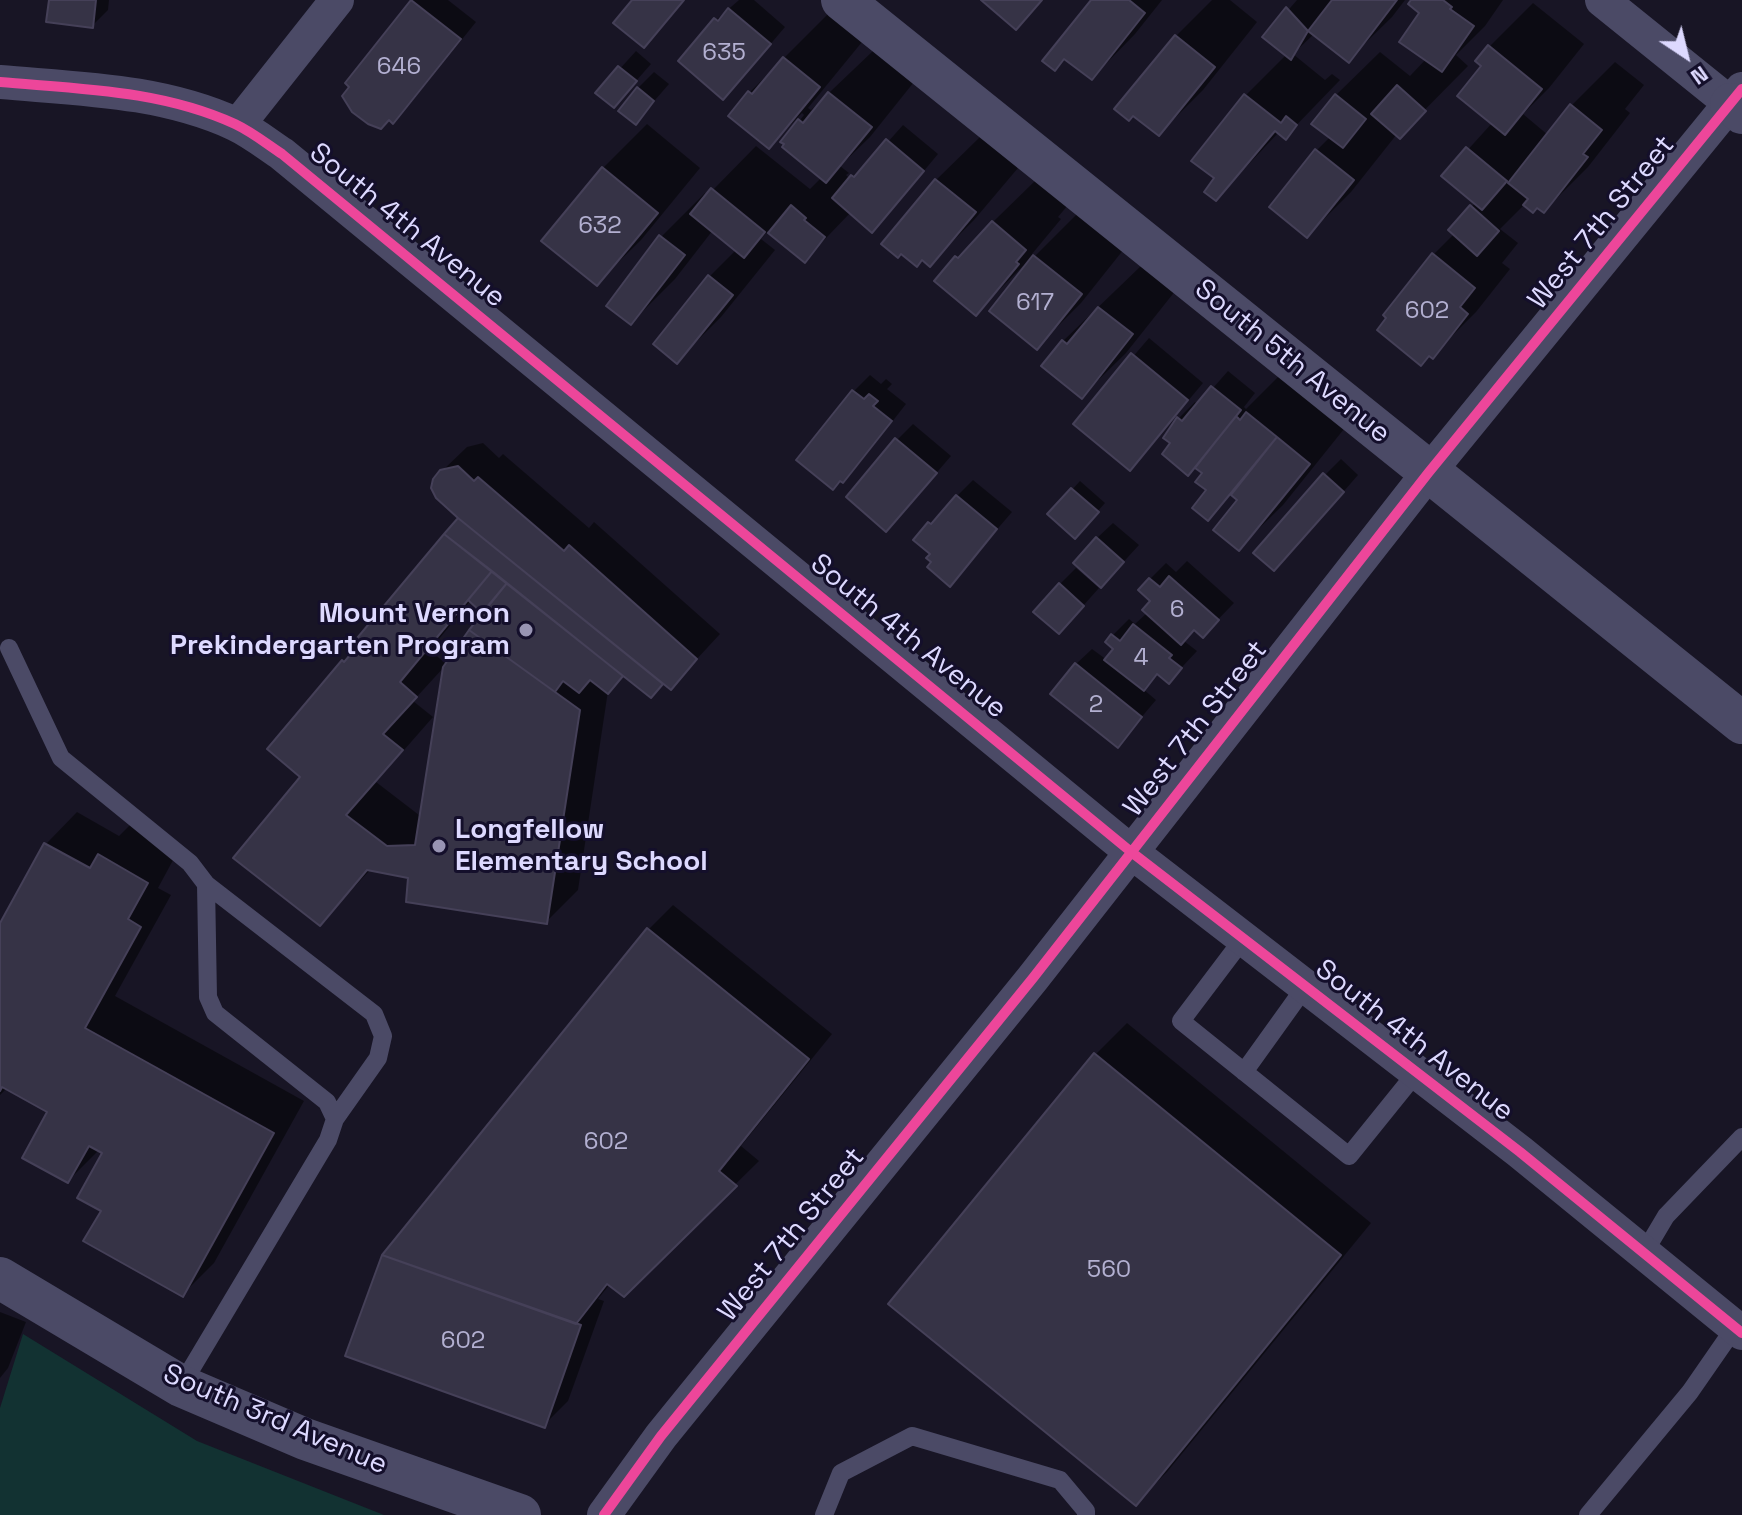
<!DOCTYPE html>
<style>
body{margin:0}
#map{position:relative;width:1742px;height:1515px;overflow:hidden;background:#181525;font-family:"Space Grotesk",sans-serif}
canvas{display:block}
.north{position:absolute;left:1646px;top:16px;width:80px;height:80px;-webkit-text-stroke:6px #140f2b;paint-order:stroke;rotate:145deg;font-size:22px;font-weight:700;line-height:32px;text-align:center;color:#ddd9ff}
.north::after{content:'';display:block;margin:auto;width:28px;height:36px;background:#ddd9ff;clip-path:polygon(50% 0,100% 100%,50% 72%,0 100%)}
</style>
<div id="map">
<canvas width="1742" height="1515"></canvas>
<div class="north">N</div>
</div>
<script>
const ctx = document.querySelector('canvas').getContext('2d');
ctx.lineJoin = 'round';
function fillPath(path, color) {
  ctx.fillStyle = color;
  ctx.fill(path, 'evenodd');
}
function stroke(path, color, width, dash) {
  ctx.strokeStyle = color;
  ctx.lineWidth = width;
  ctx.lineCap = dash ? 'butt' : 'round';
  ctx.setLineDash(dash || []);
  ctx.stroke(path);
}
function drawText(font, color, halo, rows, align = 'center') {
  ctx.font = font + ' "Space Grotesk",sans-serif';
  ctx.lineWidth = 6;
  ctx.setLineDash([]);
  ctx.textBaseline = 'middle';
  ctx.strokeStyle = halo;
  ctx.fillStyle = color;
  for (const [text, x, y, turn = 0] of rows) {
    ctx.save();
    ctx.translate(x, y);
    ctx.rotate((+turn || 0) * Math.PI / 180);
    ctx.textAlign = isNaN(turn) ? turn : align;
    if (halo) ctx.strokeText(text, 0, 0);
    ctx.fillText(text, 0, 0);
    ctx.restore();
  }
}
fillPath(new Path2D(`
 M23,1334L197,1441L384,1515H0V1408Z`), '#123232');
fillPath(new Path2D(`
 M51,0H109L108,10L92,26Z
 M413,0H448L476,22L409,105L393,121L348,83Z
 M739,0H754L785,27L739,81L716,20Z
 M1093,0H1162L1135,34L1092,78Z
 M1212,0H1230L1257,22L1203,90L1159,134L1134,114L1117,109L1176,36Z
 M1297,0H1405L1392,17L1348,60L1314,34L1293,54L1325,80L1332,74L1340,80L1285,137L1279,132L1216,199L1217,178L1194,160L1246,95L1287,54L1265,37Z
 M1414,0H1503L1485,26L1456,55L1468,66L1399,136L1397,134L1351,192L1307,236L1317,150L1331,136L1336,95L1380,52L1410,76L1426,59L1422,12Z
 M1533,3L1584,44L1549,88L1523,114L1548,135L1571,106L1615,62L1644,85L1625,109L1630,113L1588,167L1544,211L1538,206L1525,204L1500,229L1518,243L1502,263L1510,269L1476,312L1432,356L1433,255L1455,233L1450,230L1476,202L1444,176L1493,122L1484,66L1489,47Z
 M828,14L862,42L808,108L811,110L874,50L914,82L870,137L840,166L849,173L846,175L850,179L868,160L870,162L903,125L938,154L888,214L851,212L805,260L768,231L761,239L775,250L721,317L677,361L656,343L710,276L737,249L713,230L675,279L631,323L661,237L705,193L708,195L756,146L810,189L822,177L783,142L804,115L802,113L769,147L731,116L750,92Z
 M636,51L651,64L614,106L598,93Z
 M654,72L669,84L635,123L638,88Z
 M647,124L700,168L641,240L597,283L603,168Z
 M980,137L1018,168L974,220L930,264L923,258L936,180Z
 M1037,179L1068,205L1058,217L1061,219L1032,254L1035,256L1078,213L1124,249L1081,303L1037,347L1023,266L976,313L937,281L957,257Z
 M1143,264L1176,290L1126,353L1082,396L1063,341Z
 M1149,338L1203,383L1145,452L1076,423Z
 M1228,371L1255,393L1244,407L1246,409L1281,374L1352,419L1283,505L1239,548L1240,500L1232,493L1208,518L1209,490L1205,472L1166,437L1179,418L1195,402L1198,405Z
 M870,375L881,384L886,379L892,384L887,389L906,404L859,464L843,480L799,460L854,391Z
 M913,424L951,456L902,513L897,440Z
 M483,443L499,458L503,454L589,528L594,522L720,634L671,687L664,682L651,696L625,675L608,691L578,890L546,922L411,876L371,869L320,924L302,776L343,661L359,646L356,643L461,518L442,471L467,447ZM471,600L494,603L447,665L430,650ZM445,666L422,815H419L376,782L433,717L413,701Z
 M1341,459L1358,475L1290,553L1325,475Z
 M973,480L1012,512L950,584L934,562L930,523Z
 M1080,481L1105,503L1082,529L1050,514Z
 M1113,523L1139,545L1117,569L1097,538Z
 M1187,561L1234,603L1203,635L1195,628L1184,641L1197,651L1169,681L1159,673L1143,689L1156,700L1118,745L1076,664L1092,649L1107,660L1116,648L1108,642L1113,635L1129,619L1135,624L1148,612L1153,601L1150,579L1166,563L1176,572Z
 M1076,568L1099,588L1074,616L1060,584Z
 M77,812L119,836L131,824L178,851L158,888L171,895L115,996L304,1101L214,1263L183,1294L104,1211V1153L99,1150L68,1181L50,1111L7,1088L0,1095V927L46,844Z
 M673,905L832,1034L741,1146L759,1161L624,1294L610,1284L598,1299L604,1301L568,1401L544,1425L383,1256L649,929Z
 M1127,1023L1371,1223L1167,1472L1136,1503L1095,1055Z
 M0,1312L26,1322L8,1368L0,1378Z`), '#0007');
const building = new Path2D(`
 M49,0H96L93,28L46,22Z
 M411,0L461,39L393,124L389,120L381,129L368,124L352,112L342,96L349,87L345,83Z
 M632,0H684L644,48L613,23Z
 M981,0H1042L1016,30Z
 M1091,0H1129L1145,13L1092,80L1064,59L1055,71L1042,61Z
 M1332,0H1397L1349,63L1308,31Z
 M1411,0H1443L1452,7L1450,9L1474,26L1442,72L1399,42L1419,13L1408,4Z
 M1286,7L1308,31L1291,60L1262,37Z
 M728,8L771,44L723,100L678,61L714,18L718,21Z
 M1175,35L1215,67L1159,136L1133,116L1129,121L1114,109Z
 M1488,45L1542,89L1505,135L1457,96L1481,66L1475,61Z
 M783,57L820,87L769,149L728,116L748,91L752,94Z
 M618,66L637,81L614,108L595,93Z
 M1397,85L1426,111L1400,139L1371,114Z
 M637,87L654,101L636,125L618,111Z
 M828,92L872,127L826,183L782,147L784,144L780,142L798,119L803,123Z
 M1244,94L1281,123L1286,116L1297,125L1286,140L1275,131L1216,201L1204,192L1214,178L1191,161Z
 M1335,94L1366,119L1343,148L1311,124Z
 M1570,104L1602,130L1583,154L1588,157L1544,213L1537,208L1533,213L1523,205L1528,199L1508,183Z
 M886,139L924,171L872,233L832,198L851,175L854,177Z
 M1466,147L1507,181L1482,210L1441,176Z
 M1315,149L1354,180L1307,238L1269,207Z
 M602,167L658,213L597,286L541,241Z
 M935,179L976,212L930,267L922,260L917,267L901,254L898,258L881,244Z
 M711,188L765,232L744,258L690,214Z
 M791,205L806,218L804,220L825,237L805,263L768,233Z
 M1470,205L1499,231L1477,256L1448,230Z
 M992,221L1026,250L1016,262L1019,264L976,316L934,281L955,256L958,258Z
 M659,235L685,255L631,325L606,306Z
 M1432,253L1475,288L1460,307L1468,314L1433,359L1429,356L1421,366L1377,330L1386,318L1383,315Z
 M1033,255L1082,294L1037,350L989,311Z
 M708,275L733,295L677,364L653,344Z
 M1098,307L1133,334L1082,399L1041,366L1062,340L1067,344Z
 M1131,353L1188,400L1130,471L1073,424Z
 M1211,386L1241,410L1188,476L1162,454L1170,443L1163,438L1177,417L1182,421Z
 M852,390L864,399L869,394L878,401L873,406L892,421L843,483L840,481L833,490L796,460Z
 M1246,412L1277,437L1208,521L1192,508L1206,490L1195,482L1202,473L1195,468L1236,416L1240,420Z
 M1277,437L1310,464L1239,551L1213,530L1237,500L1231,495Z
 M895,438L937,473L886,532L846,497Z
 M458,466L474,481L478,477L564,551L569,545L697,659L671,690L458,518L436,498L431,488L433,479L440,470Z
 M1323,473L1344,492L1274,571L1253,553Z
 M1071,488L1099,512L1075,539L1047,514Z
 M956,495L997,529L950,587L927,567L931,562L926,558L930,554L913,540L928,522L931,524Z
 M458,518L663,684L651,698L444,534Z
 M444,534L492,571L400,682L417,697L383,734L403,750L346,815L387,846L415,845L443,667L469,630L580,710L547,924L406,902L408,878L367,870L320,926L233,858L300,777L267,749L342,660L344,662L357,647L353,643Z
 M1096,537L1124,562L1101,588L1073,563Z
 M492,571L507,583L482,613L468,600Z
 M1169,576L1219,620L1203,638L1194,630L1181,645L1142,610L1150,601L1138,590L1149,578L1160,587Z
 M507,583L623,676L608,694L590,680L579,693L563,681L555,692L469,630Z
 M1059,583L1084,606L1059,634L1033,612Z
 M1133,624L1172,655L1169,658L1182,668L1169,684L1157,674L1144,691L1104,660L1113,649L1105,642L1111,634L1120,641Z
 M1075,663L1142,717L1118,748L1050,694Z
 M44,843L90,868L98,854L148,883L128,919L141,927L85,1028L274,1133L183,1297L83,1241L101,1211L77,1198L102,1153L89,1146L68,1183L22,1158L47,1112L2,1087L0,1091V923Z
 M647,928L809,1059L719,1171L737,1186L624,1297L607,1284L576,1324L382,1255Z
 M1094,1053L1341,1255L1136,1506L888,1304Z
 M382,1255L581,1325L545,1428L345,1356Z`);
fillPath(building, '#363346');
stroke(building, '#454058', 2);
stroke(new Path2D(`
 M9,648L61,758L190,863L206,884L208,997L215,1013L327,1102L335,1119L328,1140L181,1386
 M206,884L374,1014L383,1036L378,1058L335,1119
 M1243,939L1181,1021L1349,1156L1416,1073
 M1244,1072L1305,987
 M1644,1253L1666,1216L1742,1137
 M824,1515L841,1473L912,1436L1060,1480L1086,1511V1515
 M1588,1515L1690,1392L1735,1327`), '#4b4a66', 18);
stroke(new Path2D(`
 M1602,0L1731,104
 M0,82C80,89 161,90 235,124C252,132 267,144 282,154L1130,851L1520,1152L1742,1333
 M238,125L337,0
 M604,1515L661,1436L1033,978L1429,472L1742,89`), '#4b4a66', 34);
stroke(new Path2D(`
 M842,0L1742,723
 M1731,104L1742,113
 M0,1278L181,1386L305,1439L520,1515`), '#4b4a66', 42);
stroke(new Path2D(`
 M0,82C80,89 161,90 235,124C252,132 267,144 282,154L1130,851L1520,1152L1742,1333
 M604,1515L661,1436L1033,978L1429,472L1742,89`), '#ed469a', 10);
for (const [x, y, r, color] of [
 [526,630,8,"#9894b3"],
 [439,846,8,"#9894b3"]
]) {
  const dot = new Path2D();
  dot.arc(x, y, r, 0, 2 * Math.PI);
  ctx.fillStyle = color;
  ctx.fill(dot);
  stroke(dot, '#140f2b', 3);
}
drawText('24px', '#b3b0d1', null, [
 ["635",724,53],
 ["646",399,67],
 ["632",600,226],
 ["617",1035,303],
 ["602",1427,311],
 ["6",1177,610],
 ["4",1141,658],
 ["2",1096,705],
 ["602",606,1142],
 ["560",1109,1270],
 ["602",463,1341]
]);
drawText('28px', '#ddd9ff', '#140f2b', [
 ["West 7th Street",1602,223,-51],
 ["South 4th Avenue",407,226,39],
 ["South 5th Avenue",1292,362,39],
 ["South 4th Avenue",908,637,39],
 ["West 7th Street",1196,729,-52],
 ["South 4th Avenue",1414,1041,38],
 ["West 7th Street",792,1235,-51],
 ["South 3rd Avenue",275,1420,23]
]);
drawText('bold 28px', '#ddd9ff', '#140f2b', [
 ["Mount Vernon",510,614],
 ["Prekindergarten Program",510,646],
 ["Longfellow",455,830,"left"],
 ["Elementary School",455,862,"left"]
], 'right');
</script>
